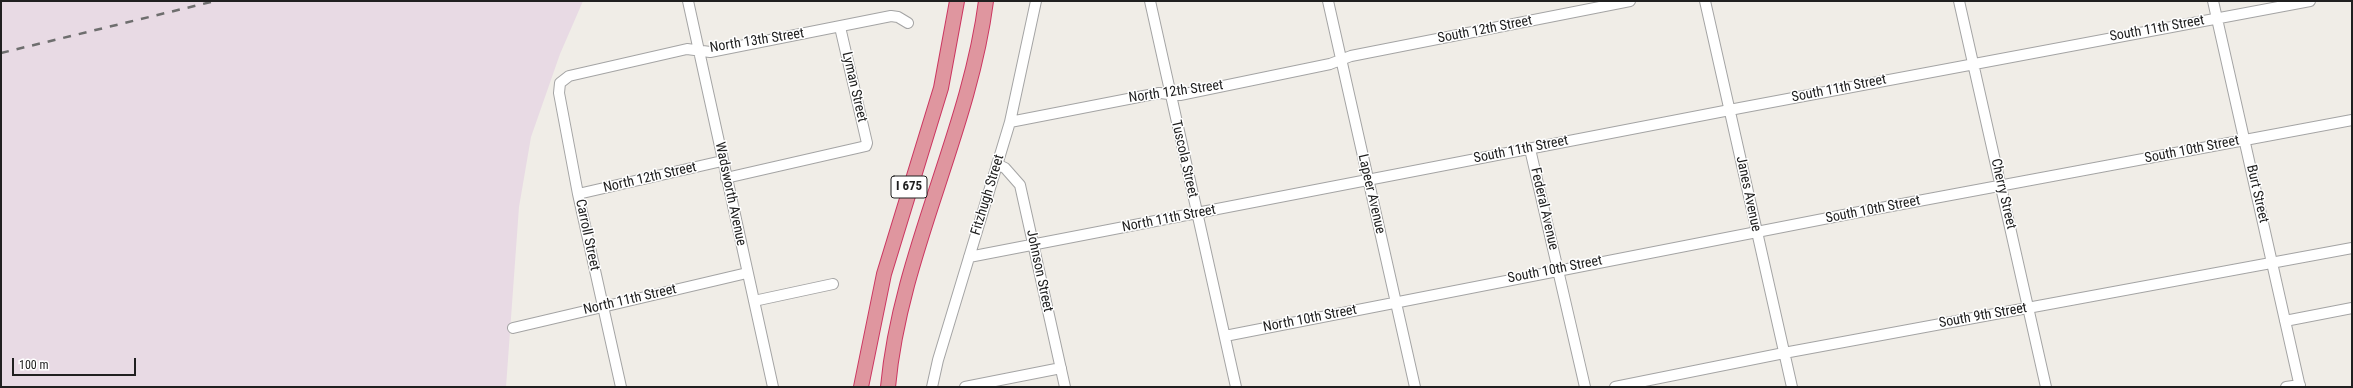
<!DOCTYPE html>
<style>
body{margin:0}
#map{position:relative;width:2353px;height:388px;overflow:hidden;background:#f0ede7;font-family:"Roboto Condensed",sans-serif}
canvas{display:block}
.frame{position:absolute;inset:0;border:2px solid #202020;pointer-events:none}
.scale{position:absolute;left:12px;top:358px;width:124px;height:18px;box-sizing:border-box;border:2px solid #202020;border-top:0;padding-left:5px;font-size:12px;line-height:14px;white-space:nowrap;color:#202020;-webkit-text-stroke:3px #fff;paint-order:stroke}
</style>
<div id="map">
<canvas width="2353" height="388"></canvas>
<div class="frame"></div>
<div class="scale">100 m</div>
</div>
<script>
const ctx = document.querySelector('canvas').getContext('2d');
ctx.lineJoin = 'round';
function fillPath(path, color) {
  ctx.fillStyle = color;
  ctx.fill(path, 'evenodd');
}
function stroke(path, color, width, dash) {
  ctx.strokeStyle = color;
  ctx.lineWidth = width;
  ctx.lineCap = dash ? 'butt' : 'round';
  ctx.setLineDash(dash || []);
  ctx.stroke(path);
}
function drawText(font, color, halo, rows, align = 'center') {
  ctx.font = font + ' "Roboto Condensed",sans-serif';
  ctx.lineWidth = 3;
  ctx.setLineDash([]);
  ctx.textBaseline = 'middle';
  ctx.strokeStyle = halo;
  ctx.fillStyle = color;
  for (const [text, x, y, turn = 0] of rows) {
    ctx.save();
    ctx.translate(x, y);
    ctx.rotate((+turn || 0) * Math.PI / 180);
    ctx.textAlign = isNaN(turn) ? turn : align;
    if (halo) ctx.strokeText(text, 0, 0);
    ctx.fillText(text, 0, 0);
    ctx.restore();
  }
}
fillPath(new Path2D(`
 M1,1H583L560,54L531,137L519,207L506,387H1Z`), '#e8dae4');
const minor = new Path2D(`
 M688,1L773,387
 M1150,1L1236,387
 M1328,1L1415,387
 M1705,1L1792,387
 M1959,1L2046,387
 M2213,1L2300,387
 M1010,122L1159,93L1180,95L1330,64L1351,56L1630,1
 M1530,149L1585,387
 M997,164L1005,168L1020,185L1065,387
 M726,178L866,146L867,143L840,27
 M578,194L722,161
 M969,257L1740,108L2310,1
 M754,301L833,284
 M2285,321L2352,308
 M513,328L747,273
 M1225,336L1854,213L2352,120
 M621,387L578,194L559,93L560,83L569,76L687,49L710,52L891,16L898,17L908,23
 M932,387L938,360L1010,122L1036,1
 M965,387L1061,368
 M1615,387L1784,353L2352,248
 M2286,387L2300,385`);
const highway = new Path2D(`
 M861,387L884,274L941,88L957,1
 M888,387C900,254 969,133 986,1`);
stroke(minor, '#a4a4a4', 12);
stroke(highway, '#cb3660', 16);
stroke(minor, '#fff', 10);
stroke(highway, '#df969f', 14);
stroke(new Path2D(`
 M1,53L215,1`), '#6e6e6e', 2.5, [8, 8]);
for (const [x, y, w] of [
 [909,187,36]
]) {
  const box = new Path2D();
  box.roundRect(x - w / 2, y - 11, w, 22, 3);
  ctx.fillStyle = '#fff';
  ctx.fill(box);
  stroke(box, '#202020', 1);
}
drawText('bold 13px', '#202020', null, [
 ["I 675",909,187]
]);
drawText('14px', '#202020', '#fff', [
 ["South 11th Street",2157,29,-10],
 ["South 12th Street",1485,30,-11],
 ["North 13th Street",757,41,-9],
 ["Lyman Street",854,87,77],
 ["South 11th Street",1839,89,-11],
 ["North 12th Street",1176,92,-8],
 ["South 11th Street",1521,150,-11],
 ["South 10th Street",2192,150,-11],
 ["Tuscola Street",1184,159,77],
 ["North 12th Street",650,178,-13],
 ["Wadsworth Avenue",730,194,78],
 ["Lapeer Avenue",1371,194,77],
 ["Janes Avenue",1748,194,78],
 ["Cherry Street",2003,194,77],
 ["Burt Street",2257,194,77],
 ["Fitzhugh Street",988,195,-73],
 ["Federal Avenue",1544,209,77],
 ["South 10th Street",1873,210,-11],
 ["North 11th Street",1169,219,-11],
 ["Carroll Street",587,235,78],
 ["South 10th Street",1555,270,-11],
 ["Johnson Street",1039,271,78],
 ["North 11th Street",630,300,-13],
 ["South 9th Street",1983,316,-10],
 ["North 10th Street",1310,319,-11]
]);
</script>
